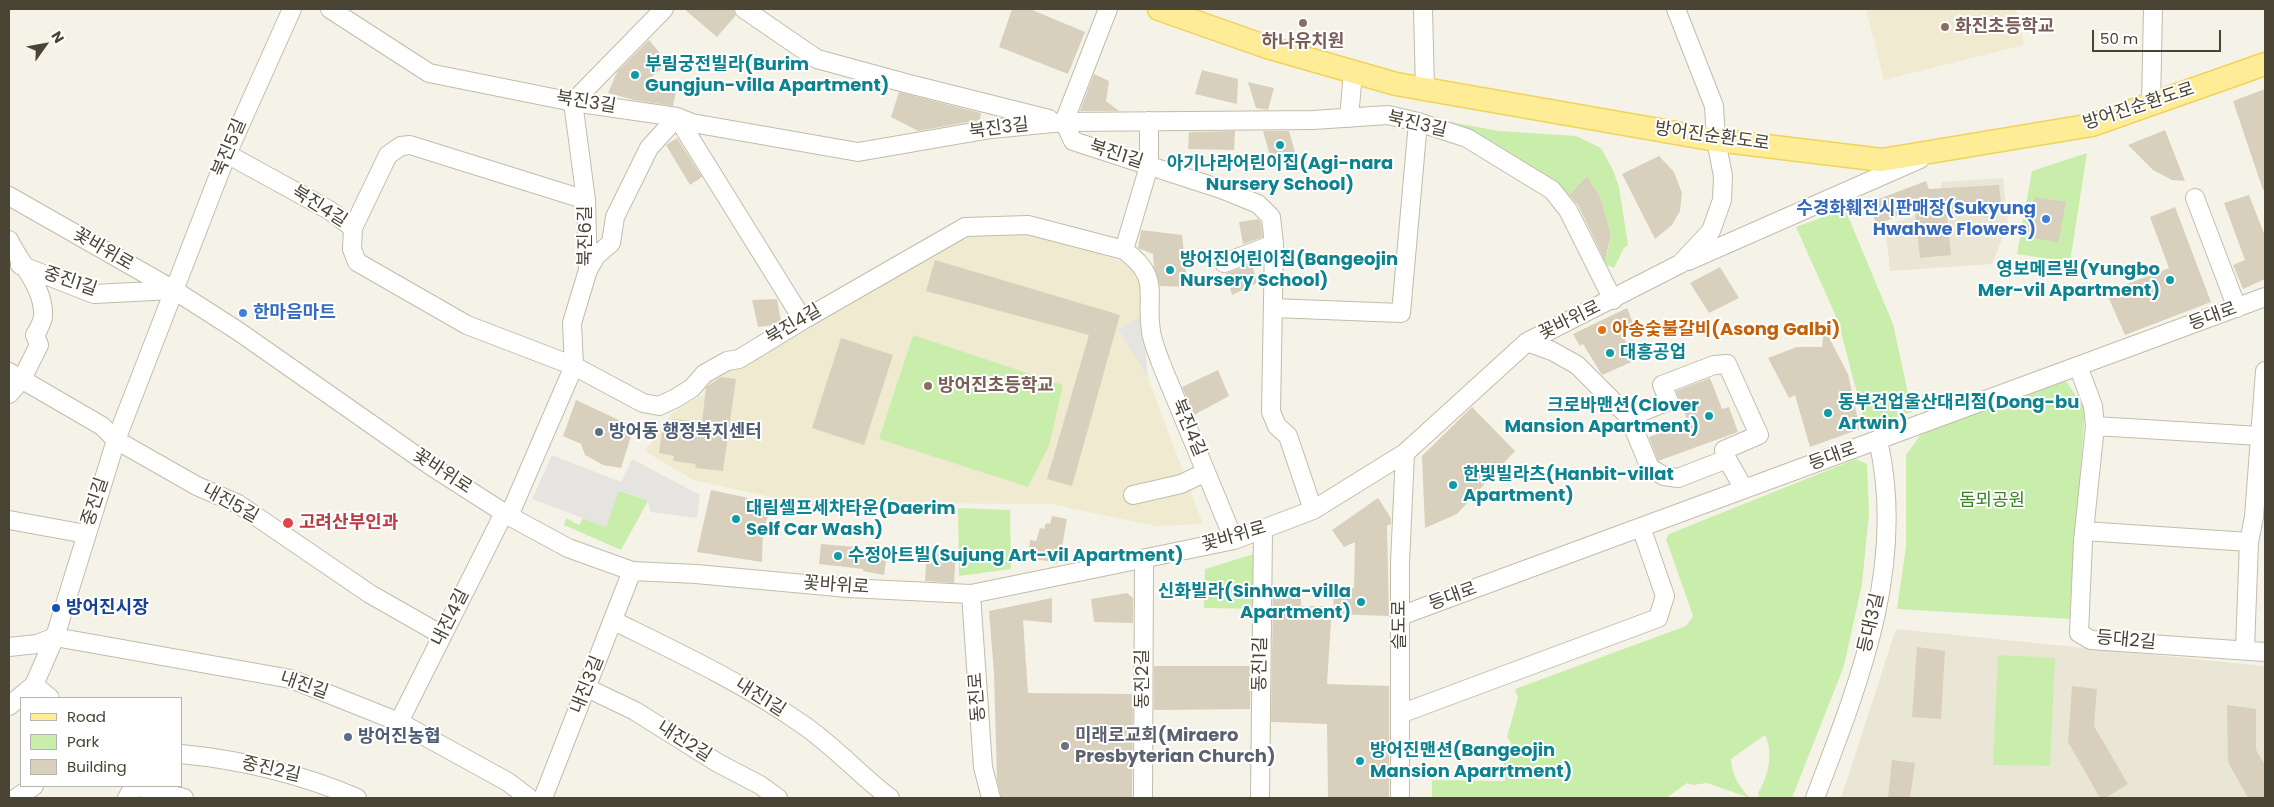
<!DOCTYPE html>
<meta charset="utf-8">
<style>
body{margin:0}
#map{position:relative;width:2274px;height:807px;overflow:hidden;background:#f5f3e8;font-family:Poppins,sans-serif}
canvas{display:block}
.frame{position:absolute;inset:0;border:10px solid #4a4435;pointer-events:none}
.legend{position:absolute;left:20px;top:697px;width:162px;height:90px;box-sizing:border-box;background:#fff;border:1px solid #b7b4ae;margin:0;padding:6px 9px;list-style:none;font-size:15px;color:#4a4435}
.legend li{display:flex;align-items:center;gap:10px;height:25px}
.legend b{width:25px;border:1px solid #b7b4ae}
.north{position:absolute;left:20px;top:20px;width:50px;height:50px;-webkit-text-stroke:4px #fff;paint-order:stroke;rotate:58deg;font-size:14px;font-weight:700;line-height:20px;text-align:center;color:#4a4435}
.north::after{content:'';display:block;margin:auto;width:18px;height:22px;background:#4a4435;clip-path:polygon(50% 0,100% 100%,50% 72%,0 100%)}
.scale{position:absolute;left:2092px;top:30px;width:129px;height:22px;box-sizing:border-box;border:2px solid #4a4435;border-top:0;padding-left:6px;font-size:15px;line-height:18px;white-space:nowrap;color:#4a4435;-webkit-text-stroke:4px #fff;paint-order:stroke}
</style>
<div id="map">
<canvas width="2274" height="807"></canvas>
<div class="frame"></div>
<ul class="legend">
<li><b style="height:6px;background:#ffec97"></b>Road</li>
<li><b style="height:14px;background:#c9eeac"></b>Park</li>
<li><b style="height:14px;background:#d8d0bc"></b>Building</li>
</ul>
<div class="north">N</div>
<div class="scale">50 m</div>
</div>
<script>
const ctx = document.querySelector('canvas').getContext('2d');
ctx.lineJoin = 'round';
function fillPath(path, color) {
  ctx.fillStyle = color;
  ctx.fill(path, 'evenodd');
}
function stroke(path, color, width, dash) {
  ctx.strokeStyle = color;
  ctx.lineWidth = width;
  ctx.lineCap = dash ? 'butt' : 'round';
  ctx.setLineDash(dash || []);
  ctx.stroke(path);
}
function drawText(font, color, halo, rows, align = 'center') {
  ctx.font = font + ' Poppins,"Noto Sans KR",sans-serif';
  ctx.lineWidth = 4;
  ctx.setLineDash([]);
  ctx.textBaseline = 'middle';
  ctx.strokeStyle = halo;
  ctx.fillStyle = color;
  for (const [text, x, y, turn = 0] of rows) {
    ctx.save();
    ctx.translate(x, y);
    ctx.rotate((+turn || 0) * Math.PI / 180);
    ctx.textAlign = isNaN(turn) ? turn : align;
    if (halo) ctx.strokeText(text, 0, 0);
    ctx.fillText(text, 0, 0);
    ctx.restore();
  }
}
fillPath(new Path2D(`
 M2003,178L2008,224L1992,264L1890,271L1885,227L1941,205V182Z
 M1896,629L2265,666V798H1841Z`), '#eae6d5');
fillPath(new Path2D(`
 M1866,9H2016L2024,45L1884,80Z
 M1038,233L1132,265L1143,275L1142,315L1118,329L1148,378L1203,524L1155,526L1051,504L895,503L831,510L693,480L645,451L672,413L704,394L707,374L728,368L740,369L969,234Z`), '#f0ead0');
fillPath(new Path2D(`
 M1434,119L1499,131L1576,136L1601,148L1613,170L1619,187L1628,245L1624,248L1614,268L1604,264L1598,255H1607L1611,235L1601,199L1587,176L1569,195Z
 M2087,153L2070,262L2017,254L2032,171Z
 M1845,209L1893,324L1912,412L1866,427L1838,321L1796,227Z
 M913,335L1063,385L1049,446L1028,487L879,439Z
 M2064,378L2085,409L2070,619L1897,609L1906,547V455L1921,434Z
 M1856,459L1867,464L1869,514L1862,584L1844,666L1792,798H1759L1758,793C1768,777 1774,754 1765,735L1731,759C1732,775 1739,787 1750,798L1707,783L1693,785L1687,783L1666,798H1432V780L1505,781L1503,754L1512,757L1511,743L1507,737L1518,698L1515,689L1686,626L1693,616L1666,539L1669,534Z
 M618,490L648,501L621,550L564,525L566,518L579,525L583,518L606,527Z
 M958,508L1010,510L1011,569L959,576Z
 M1257,553L1258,609L1204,608L1205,569Z
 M1998,655L2055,658L2050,766L1993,765Z`), '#c9eeac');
fillPath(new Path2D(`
 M1142,315L1148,378L1118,329Z
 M552,455L621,482L632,459L700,495L697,518L650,512L648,501L619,490L606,527L532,499Z`), '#e6e4e0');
fillPath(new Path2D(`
 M684,9H733L736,15L717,37Z
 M1012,9H1030L1085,32L1068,74L999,47Z
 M649,40L668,63L649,79L677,87L673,106L634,100L608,93L617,72Z
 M1202,70L1238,79L1237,104L1195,94Z
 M1094,74L1109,81L1106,101L1119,111H1080Z
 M1248,82L1274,88L1268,110L1256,108Z
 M2265,89V190H2263L2233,101Z
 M899,92L981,113L980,120L918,131L891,117Z
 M2165,130L2185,181L2172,180L2153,170L2128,145Z
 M1235,131L1234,150L1188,149L1189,132Z
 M1263,131H1289L1298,162L1273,166Z
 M677,138L702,177L690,185L666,145Z
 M1659,156L1674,172L1682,193L1680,211L1672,225L1655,239L1622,174Z
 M1587,176L1601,199L1611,235L1605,261L1578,205L1569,195Z
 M1926,181L1929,189L1999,185L2002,211L1947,215L1951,255L1920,258L1915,211L1907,214L1906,212L1877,225L1868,203Z
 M2249,195L2265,236V279L2243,289L2233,265L2245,260L2224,203Z
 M2035,197L2066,202L2058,243L2025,236Z
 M2175,207L2211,302L2125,335L2106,292L2169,268L2150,217Z
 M1258,219L1261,222L1263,237L1243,244L1239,222Z
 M1141,230L1182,235L1188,287L1160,286L1154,267L1153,254L1138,248Z
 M935,260L1120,315L1072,486L1047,479L1089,335L926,291Z
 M1252,264L1257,283L1232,295L1226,273Z
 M1720,267L1739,298L1709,313L1690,283Z
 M777,299L781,321L774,325L758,327L752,300Z
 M1627,308L1634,325L1620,331L1636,360L1602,375L1583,344L1580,346L1573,334Z
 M1824,328L1848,374L1860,429L1810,447L1795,395L1789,398L1768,358L1797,347H1822Z
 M841,338L893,355L864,445L812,428Z
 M1218,370L1229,396L1194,415L1182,387Z
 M721,377L736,379L723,471L695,468L696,464L673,461L674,456L659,453L662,432L671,434L673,419L702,422L706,387Z
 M1710,378L1722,409L1729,407L1738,432L1658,461L1649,437L1688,422L1676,391Z
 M576,400L634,427L621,468L603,465L585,455L581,444L563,436Z
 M1472,407L1515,451L1457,514L1425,528L1422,456Z
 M711,490L744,497L771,507L763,531L762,562L697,552Z
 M1378,498L1391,518V524L1387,526L1389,616L1334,614L1333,588H1354L1355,542L1344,547L1332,530Z
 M1052,516L1067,519L1059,563L1028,558L1030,540L1036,541L1040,528L1044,529L1046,523L1050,524Z
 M821,544L857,547V549L887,555L884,575L863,571V569L819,564Z
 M927,548L956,551L954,583L925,581Z
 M1273,592L1301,595V606H1332L1327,684L1389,686V798H1328L1327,724L1271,722Z
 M1127,593L1133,598V623L1094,622L1091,599Z
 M1052,598V623L1023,620L1028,693L1133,694L1132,798H1001L997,780L994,674L989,611Z
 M1917,647L1945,651L1941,719L1912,717Z
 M1154,666H1251L1250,709L1154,710Z
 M2072,686L2097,689L2094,726L2128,784L2105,798H2100L2068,742Z
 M2227,705L2256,709V750L2265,765V798H2248L2228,762Z
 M1892,760L1915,763L1910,798H1888Z`), '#d8d0bc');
const minor = new Path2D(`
 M330,9L429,73L573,102L677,117L692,123L858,152L991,129L1064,122L1313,120L1388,115L1418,122L1467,138L1552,190L1568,210L1613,300
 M744,9L817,59L909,84L1049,119
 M1423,9L1425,89
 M2151,104L2153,9
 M1349,118L1353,72
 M1064,122L1073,141L1221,189L1258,204L1271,217L1274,244L1271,412L1277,426L1288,436L1313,510
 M1064,122L1108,9
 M227,154L329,210L353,228L352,249L357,262L467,325L574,366L643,403L659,406L676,398L692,388L704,374L727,361L739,359L803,320L965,227L1028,225L1124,250C1162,278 1145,293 1151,331C1152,341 1157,351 1160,361L1234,540
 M9,196L174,290L238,331L431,466L509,516L568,548L632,571L696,574L848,588L971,594L1234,540L1313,510L1405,453L1527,342L1680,264L1711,231L1722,200L1723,176L1716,140L1714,106L1676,9
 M2195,198L2237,308
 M353,228L388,155L401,146L410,145L586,200
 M9,240C20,264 45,288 43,317C42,323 38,330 35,335L39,345L22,379L9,394
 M1124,250L1149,166V121
 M1688,261L1920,159
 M1224,263L1274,244
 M20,265L94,294L173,290
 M588,270L596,256L611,243L615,217L649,148L677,117L803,320
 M1273,308L1401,313L1418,122
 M1527,342L1552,351L1577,365L1629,417L1650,468L1664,476L1678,478L1727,459L1744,489
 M2078,366L2093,406L2095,426L2083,541L2079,633L2091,640L2265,652
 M9,372L102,426L116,440L197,486L238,504L370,594L442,635
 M1629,417L1669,401L1662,385L1714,365L1727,364L1759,435L1724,450L1727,459
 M2095,426L2260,436
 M1133,495L1181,484L1206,472
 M509,516L574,366L572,323L588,270L586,200L573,102L664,9
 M9,520L86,534
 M2084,531L2249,542
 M971,594L983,767L991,798
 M1400,616L2265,297
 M614,621C679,653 743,683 802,724C834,746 860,775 890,798
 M55,637L291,679L399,722L508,782L529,798
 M9,647L37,644L55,637
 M2245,649L2249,542L2254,517L2265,371
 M34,685L50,698
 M587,688L635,711L718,763L760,785L778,798
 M9,706L34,685L55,637L116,440L227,154L292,9
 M1400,714L1658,618L1665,596L1641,527
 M399,722L504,513
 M181,754C243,760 301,774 357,798
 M16,798L34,786
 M127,798L134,786L184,798
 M543,798L632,571
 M1143,798L1144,559
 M1260,798L1263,530
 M1400,798V563L1405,453
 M1815,798C1859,683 1907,565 1878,440`);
const major = new Path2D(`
 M1159,9L1267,47L1396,84L1716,140L1882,160L2092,125L2265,64`);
stroke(minor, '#c2bca9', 20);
stroke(major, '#f1d35a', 25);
stroke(minor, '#fff', 18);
stroke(major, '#ffec97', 22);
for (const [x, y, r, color] of [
 [1303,23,5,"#8d6e63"],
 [1945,27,5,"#8d6e63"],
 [635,75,5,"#0f9aa8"],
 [1280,145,5,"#0f9aa8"],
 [2046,219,5,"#3f7fe0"],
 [1170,270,5,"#0f9aa8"],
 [2170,280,5,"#0f9aa8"],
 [243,313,5,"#3f7fe0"],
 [1602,330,5,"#e8710a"],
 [1610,353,5,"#0f9aa8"],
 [928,386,5,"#8d6e63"],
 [1828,413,5,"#0f9aa8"],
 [1709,416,5,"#0f9aa8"],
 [599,432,5,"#5c6f8a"],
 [1453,485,5,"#0f9aa8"],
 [736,519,5,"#0f9aa8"],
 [288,523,6,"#e0444e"],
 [838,556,5,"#0f9aa8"],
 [1361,602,5,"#0f9aa8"],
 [56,608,5,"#1a4fb4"],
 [348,737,5,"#5c6f8a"],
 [1065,746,5,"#6b7280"],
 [1360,761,5,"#0f9aa8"]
]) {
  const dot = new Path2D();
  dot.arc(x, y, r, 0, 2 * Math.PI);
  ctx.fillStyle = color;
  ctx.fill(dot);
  stroke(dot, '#fff', 2);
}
drawText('bold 18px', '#785e54', '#fff', [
 ["화진초등학교",1955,27],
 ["하나유치원",1303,42,"center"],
 ["방어진초등학교",938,386]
], 'left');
drawText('bold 18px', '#0d838f', '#fff', [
 ["부림궁전빌라(Burim",645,65],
 ["Gungjun-villa Apartment)",645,86],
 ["아기나라어린이집(Agi-nara",1280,164,"center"],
 ["Nursery School)",1280,185,"center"],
 ["방어진어린이집(Bangeojin",1180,260],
 ["Nursery School)",1180,281],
 ["영보메르빌(Yungbo",2160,270,"right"],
 ["Mer-vil Apartment)",2160,291,"right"],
 ["대흥공업",1620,353],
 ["동부건업울산대리점(Dong-bu",1838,403],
 ["Artwin)",1838,424],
 ["크로바맨션(Clover",1699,406,"right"],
 ["Mansion Apartment)",1699,427,"right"],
 ["한빛빌라츠(Hanbit-villat",1463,475],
 ["Apartment)",1463,496],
 ["대림셀프세차타운(Daerim",746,509],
 ["Self Car Wash)",746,530],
 ["수정아트빌(Sujung Art-vil Apartment)",848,556],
 ["신화빌라(Sinhwa-villa",1351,592,"right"],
 ["Apartment)",1351,613,"right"],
 ["방어진맨션(Bangeojin",1370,751],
 ["Mansion Aparrtment)",1370,772]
], 'left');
drawText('18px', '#4a4435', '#fff', [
 ["북진3길",586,103,9],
 ["방어진순환도로",2139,107,-18],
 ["북진3길",1417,125,13],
 ["북진3길",999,129,-7],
 ["방어진순환도로",1712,137,8],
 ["북진5길",230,148,-67],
 ["북진1길",1116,155,18],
 ["북진4길",319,207,32],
 ["북진6길",586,236,-90],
 ["꽃바위로",103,250,30],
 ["중진1길",70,282,19],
 ["등대로",2213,317,-20],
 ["꽃바위로",1570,321,-26],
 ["북진4길",794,325,-31],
 ["북진4길",1188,428,67],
 ["등대로",1833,457,-20],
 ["꽃바위로",442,472,33],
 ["중진길",96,502,-72],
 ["내진5길",230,504,29],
 ["꽃바위로",1234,537,-16],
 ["꽃바위로",836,586,4],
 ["등대로",1453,597,-20],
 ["내진4길",451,618,-63],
 ["등대3길",1872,623,-77],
 ["슬도로",1400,625,-90],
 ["등대2길",2126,641,5],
 ["동진1길",1261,664,-89],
 ["동진2길",1143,679,-90],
 ["내진3길",588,685,-68],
 ["내진길",304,686,19],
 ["동진로",978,697,-94],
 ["내진1길",760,698,32],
 ["내진2길",684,742,32],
 ["중진2길",271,770,13]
]);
drawText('bold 18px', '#366cbe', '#fff', [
 ["수경화훼전시판매장(Sukyung",2036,209],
 ["Hwahwe Flowers)",2036,230],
 ["한마음마트",253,313,"left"]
], 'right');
drawText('bold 18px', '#c56008', '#fff', [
 ["아송숯불갈비(Asong Galbi)",1612,330]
], 'left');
drawText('bold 18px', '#4e5e75', '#fff', [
 ["방어동 행정복지센터",609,432],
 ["방어진농협",358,737]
], 'left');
drawText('18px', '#3c8321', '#fff', [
 ["돔뫼공원",1992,501]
]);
drawText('bold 18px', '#be3a42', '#fff', [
 ["고려산부인과",299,523]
], 'left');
drawText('bold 18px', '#164399', '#fff', [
 ["방어진시장",66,608]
], 'left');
drawText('bold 18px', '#5b616d', '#fff', [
 ["미래로교회(Miraero",1075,736],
 ["Presbyterian Church)",1075,757]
], 'left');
</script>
